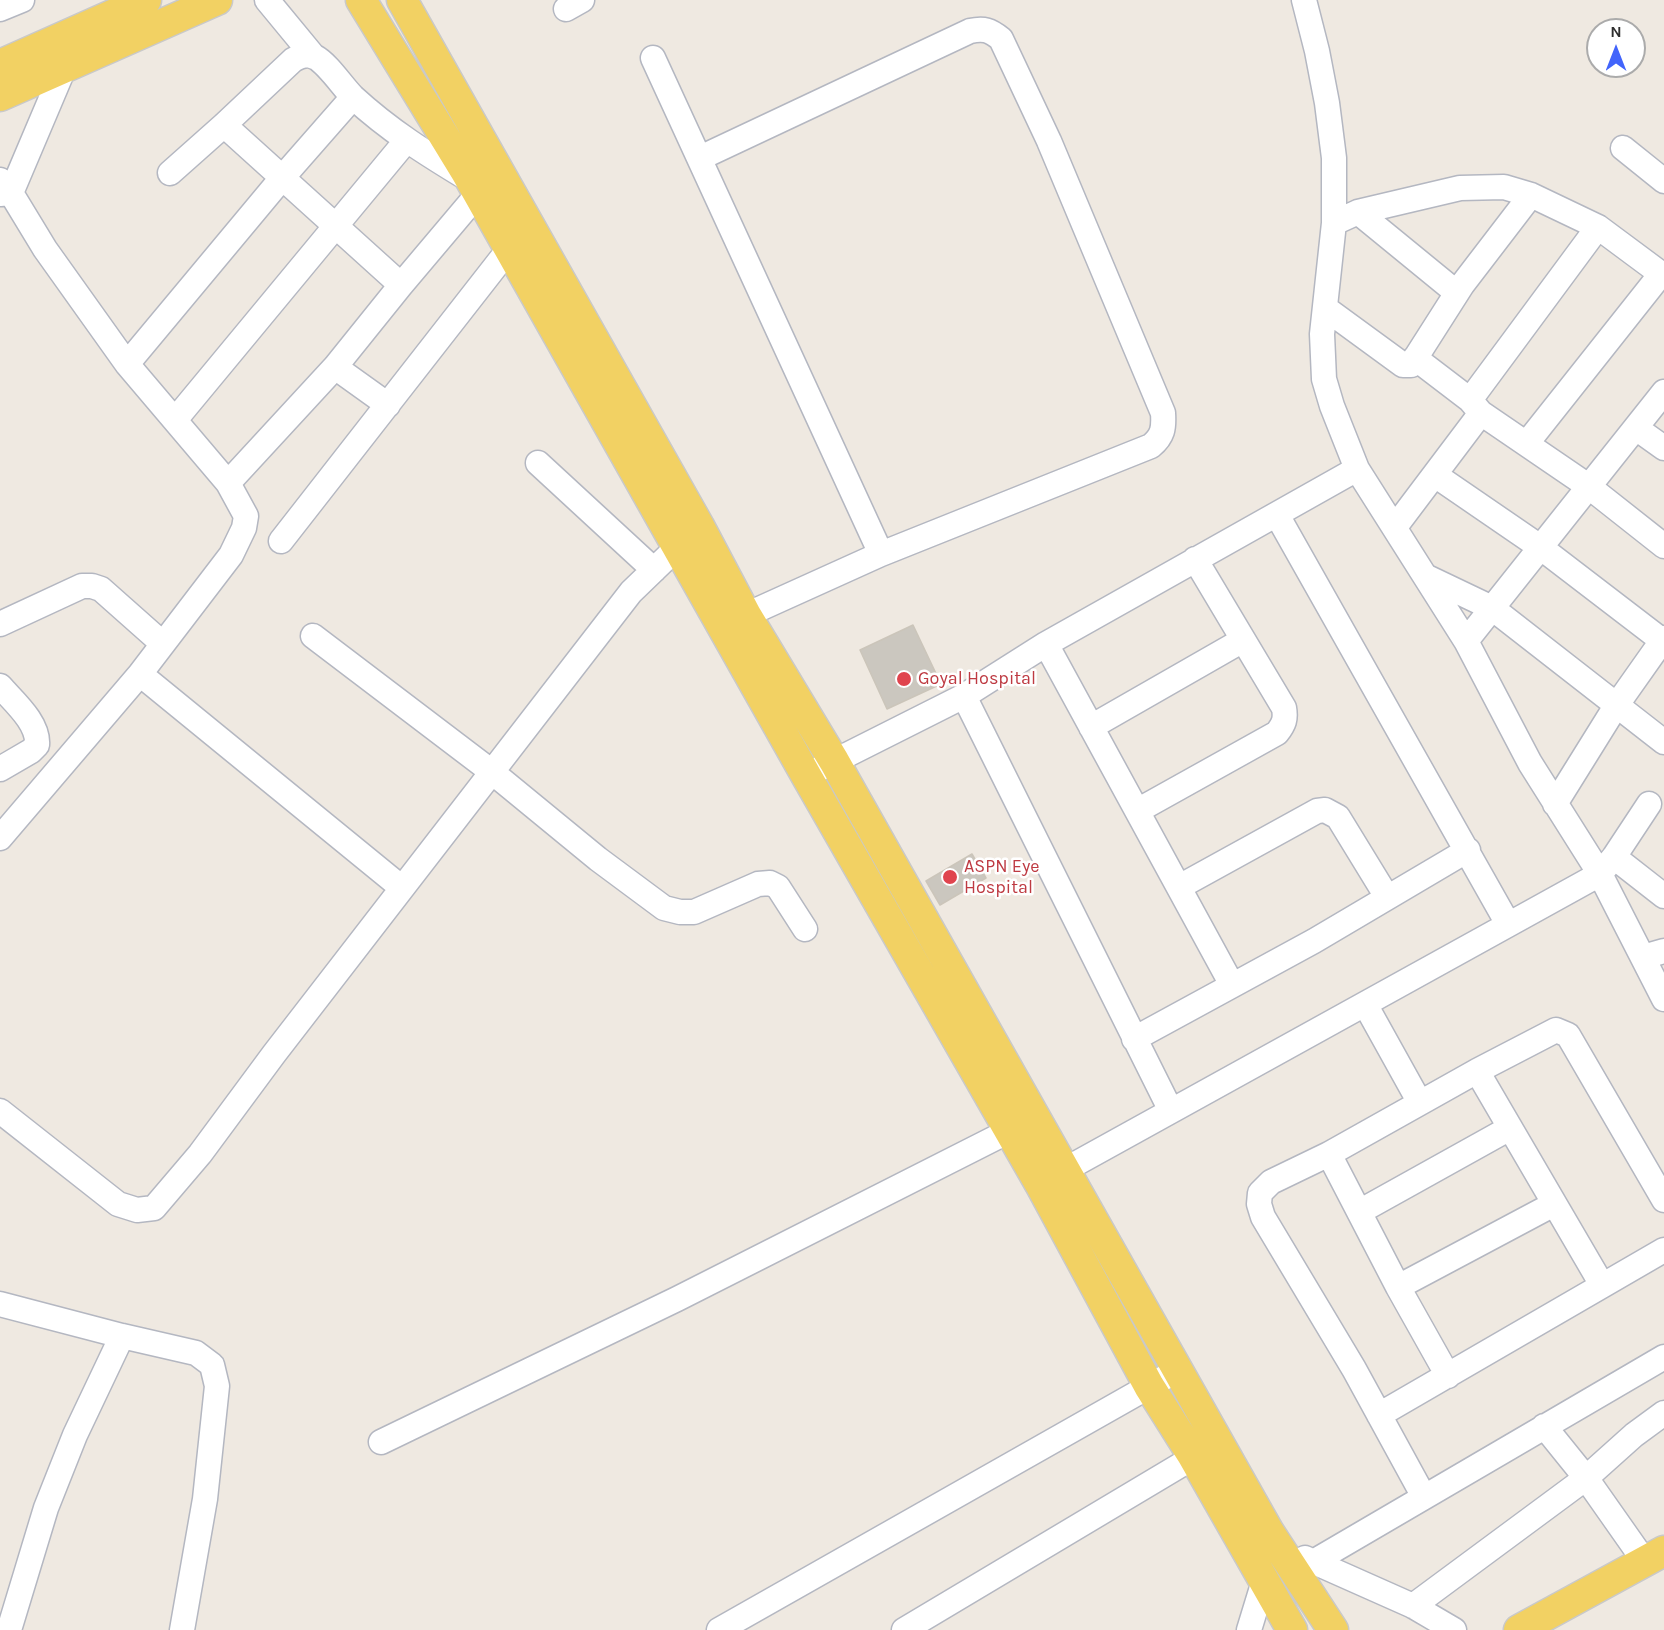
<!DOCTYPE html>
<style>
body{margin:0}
#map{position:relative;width:1664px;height:1630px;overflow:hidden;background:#efe9e1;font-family:Karla,sans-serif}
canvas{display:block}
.north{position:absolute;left:1586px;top:18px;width:60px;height:60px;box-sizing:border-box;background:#fff;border:2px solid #ababab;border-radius:50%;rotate:0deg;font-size:16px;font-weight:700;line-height:24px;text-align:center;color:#2e2e2e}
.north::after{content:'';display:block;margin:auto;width:21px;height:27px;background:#4264fb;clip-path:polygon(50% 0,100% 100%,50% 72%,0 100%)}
</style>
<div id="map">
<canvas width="1664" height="1630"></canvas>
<div class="north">N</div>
</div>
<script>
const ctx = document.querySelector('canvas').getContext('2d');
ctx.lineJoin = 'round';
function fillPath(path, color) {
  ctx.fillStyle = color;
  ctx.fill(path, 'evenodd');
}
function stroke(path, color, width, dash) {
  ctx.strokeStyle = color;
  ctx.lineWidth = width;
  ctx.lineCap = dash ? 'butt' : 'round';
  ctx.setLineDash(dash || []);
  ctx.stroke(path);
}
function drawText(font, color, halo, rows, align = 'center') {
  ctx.font = font + ' Karla,sans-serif';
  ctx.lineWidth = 5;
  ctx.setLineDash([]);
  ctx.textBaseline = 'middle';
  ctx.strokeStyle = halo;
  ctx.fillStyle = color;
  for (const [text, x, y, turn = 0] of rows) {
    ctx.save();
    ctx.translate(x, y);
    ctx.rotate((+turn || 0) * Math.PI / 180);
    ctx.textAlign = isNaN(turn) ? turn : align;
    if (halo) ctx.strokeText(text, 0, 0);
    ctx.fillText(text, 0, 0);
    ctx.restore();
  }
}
const building = new Path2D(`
 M913,625L941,684L887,709L860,650Z
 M972,854L986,878L940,905L926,881Z`);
fillPath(building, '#cbc7bf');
stroke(building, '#cbc5ba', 1.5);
const minor = new Path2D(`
 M267,0L314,57
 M1304,0L1317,51L1327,103L1334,158V223L1322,334L1324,379L1332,406L1357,469L1466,641L1530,763L1600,874L1664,999
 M0,9L22,0
 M566,9L582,0
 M653,58L881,554L746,615
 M224,125L401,285
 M1623,148L1664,181
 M700,158L970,31C984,28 990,30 1001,39L1049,141L1163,413C1164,428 1163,436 1151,446L881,554
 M170,173L224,125L293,60C300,56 307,53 315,57C328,64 342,86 353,97C390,131 427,154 470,180
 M0,180L11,193L45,249L127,364L228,483L246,516L244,528L231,555L140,674L0,838
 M0,194L11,193L64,68
 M1358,212L1457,293
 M1334,223L1358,212L1460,188L1504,187L1531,195L1598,227L1664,276
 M1325,308L1403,365H1411L1462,285L1531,195
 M1415,358L1470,400L1481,413L1588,486L1664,546
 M127,364L282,178L353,97
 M335,367L388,405
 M1470,400L1598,227
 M175,420L406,141
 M1636,428L1664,448
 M1527,443L1661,274
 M538,463L654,570
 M1435,475L1540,547L1664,642
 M228,483L335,367L401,285L477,195
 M1277,515L1508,924
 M1395,527L1481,413
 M281,541L509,249
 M1427,577L1492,608L1664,742
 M0,624L82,586H92L101,589L163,644
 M313,636L492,772L598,859L664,908L680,912H694L758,884L770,883L778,887L805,929
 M1466,641L1664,392
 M1046,644L1232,985
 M140,674L402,888
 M0,686C14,702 39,723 37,745L31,751L0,769
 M964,696L1171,1111
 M1091,727L1243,640
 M819,769L964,696L1046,644L1357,469
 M1555,804L1616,706L1664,638
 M1137,811L1277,733C1284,724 1286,719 1284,708L1195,559
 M1614,857L1664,896
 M1179,887L1317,811L1325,810L1338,817L1387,897
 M1643,957L1664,951
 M1365,1004L1420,1103
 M1134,1039L1314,941L1468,850
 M1477,1071L1602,1285
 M0,1111L118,1204L137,1210L154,1208L200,1154L274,1054L631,592L689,536
 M1329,1154L1398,1287L1448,1376
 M1050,1178L1600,874L1614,857L1649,804
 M1359,1212L1510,1128
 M1398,1287L1554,1204
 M0,1304L122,1336L196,1353L212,1365L217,1386L205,1499L182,1630
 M1379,1415L1664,1250
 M1544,1426L1586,1478L1645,1562
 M381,1442L677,1299L1009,1131
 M1424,1497L1354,1369L1263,1217L1259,1204L1260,1193L1271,1182L1329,1154L1477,1071L1556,1030L1568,1035L1664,1200
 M1305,1558L1413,1606L1454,1630
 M1315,1561L1664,1357
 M1413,1606L1586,1478L1634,1435L1664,1413
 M9,1630L46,1508L75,1435L122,1336
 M719,1630L1178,1370
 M904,1630L1194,1457
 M1249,1630L1264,1581`);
const major = new Path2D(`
 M361,0L466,172L807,777L1040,1184L1149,1386L1193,1456L1292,1630
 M402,0L699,526L746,615L834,761L1269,1532L1333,1630
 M0,65L146,0
 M0,96L217,0
 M1519,1630L1664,1551`);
stroke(minor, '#b4b7c1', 27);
stroke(major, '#c9c9c9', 33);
stroke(minor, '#fff', 24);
stroke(major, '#f2d163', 30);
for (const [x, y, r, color] of [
 [904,679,8,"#e0444e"],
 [950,877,8,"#e0444e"]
]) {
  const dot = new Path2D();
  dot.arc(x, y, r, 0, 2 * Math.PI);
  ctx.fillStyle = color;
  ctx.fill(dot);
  stroke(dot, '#fff', 2);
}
drawText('18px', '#be3a42', '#fff', [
 ["Goyal Hospital",918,679],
 ["ASPN Eye",964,867],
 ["Hospital",964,888]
], 'left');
</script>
